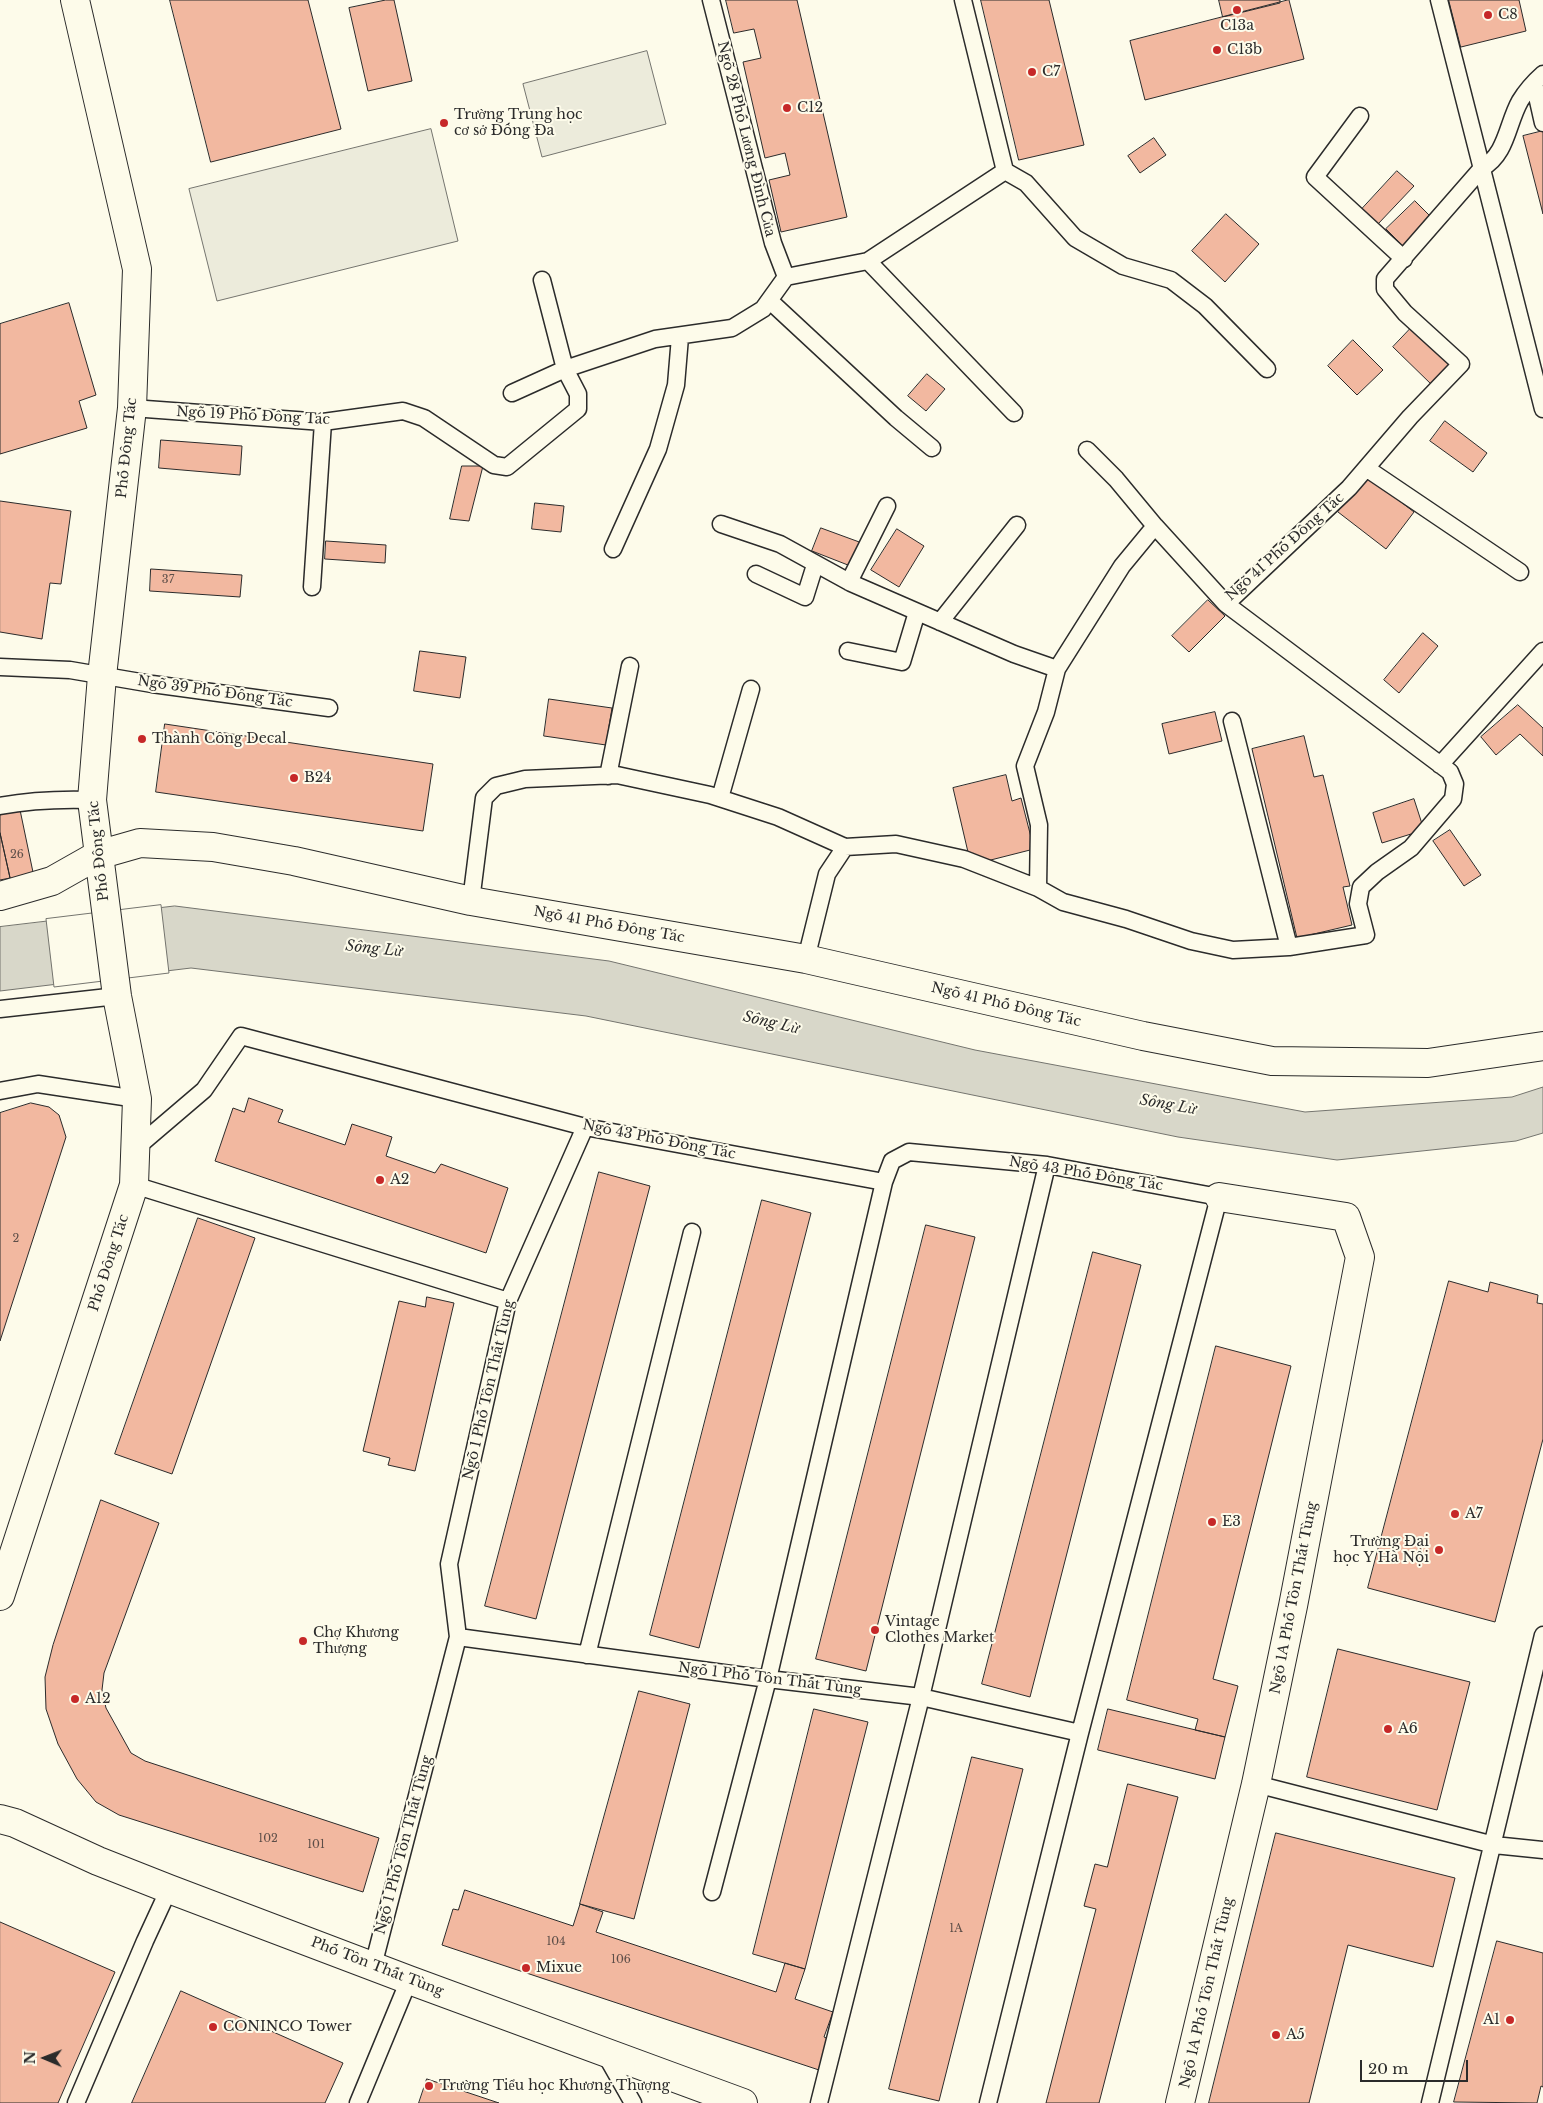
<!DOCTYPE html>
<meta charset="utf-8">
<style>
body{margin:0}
#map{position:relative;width:1543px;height:2103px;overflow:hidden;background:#fdfbea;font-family:"Libre Baskerville",serif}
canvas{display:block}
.north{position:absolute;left:20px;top:2033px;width:50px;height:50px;-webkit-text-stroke:4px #fdfbea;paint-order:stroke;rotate:271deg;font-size:14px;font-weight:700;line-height:20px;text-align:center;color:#2b2b2b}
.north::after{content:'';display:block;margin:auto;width:18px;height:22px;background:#2b2b2b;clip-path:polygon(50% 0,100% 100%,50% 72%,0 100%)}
.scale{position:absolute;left:1360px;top:2060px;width:108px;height:22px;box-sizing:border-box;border:2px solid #2b2b2b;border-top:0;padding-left:6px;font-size:15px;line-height:18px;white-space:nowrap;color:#2b2b2b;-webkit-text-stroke:4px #fdfbea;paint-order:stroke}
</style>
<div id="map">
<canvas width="1543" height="2103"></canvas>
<div class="north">N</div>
<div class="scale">20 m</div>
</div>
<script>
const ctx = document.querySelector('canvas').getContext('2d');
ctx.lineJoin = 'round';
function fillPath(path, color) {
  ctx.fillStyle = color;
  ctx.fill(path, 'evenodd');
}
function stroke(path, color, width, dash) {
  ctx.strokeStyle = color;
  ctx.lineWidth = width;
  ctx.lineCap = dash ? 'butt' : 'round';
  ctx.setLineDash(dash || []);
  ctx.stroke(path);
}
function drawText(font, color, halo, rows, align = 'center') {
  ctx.font = font + ' "Libre Baskerville",serif';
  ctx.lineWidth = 4;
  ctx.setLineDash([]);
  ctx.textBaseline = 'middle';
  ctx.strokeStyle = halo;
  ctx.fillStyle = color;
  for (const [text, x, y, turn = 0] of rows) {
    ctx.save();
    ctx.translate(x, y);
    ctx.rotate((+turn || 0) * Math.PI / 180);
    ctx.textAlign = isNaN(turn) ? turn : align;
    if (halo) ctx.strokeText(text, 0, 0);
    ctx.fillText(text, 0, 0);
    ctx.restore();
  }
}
const green = new Path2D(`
 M647,51L666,124L542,157L523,84Z
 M431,129L458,241L217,301L189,189Z`);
fillPath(green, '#ecebdb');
stroke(green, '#74746e', 1);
const water = new Path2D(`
 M175,906L609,961L975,1050L1305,1112L1512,1097L1543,1087V1133L1516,1141L1337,1160L1178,1137L586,1016L191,968L0,991V927Z`);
fillPath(water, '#d8d7c9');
stroke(water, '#74746e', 1);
const pier = new Path2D(`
 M161,905L169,973L54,987L46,919Z`);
fillPath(pier, '#fdfbea');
stroke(pier, '#74746e', 1);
const building = new Path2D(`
 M170,0H308L341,129L211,162Z
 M386,0H394L412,81L368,91L349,8Z
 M726,0H797L847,217L781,232L769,180L790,175L785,153L765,158L743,62L761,58L754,29L734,33Z
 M981,0H1049L1084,145L1019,160Z
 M1219,0H1280V3L1223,17Z
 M1289,0L1304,59L1145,100L1130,41Z
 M1449,0H1519L1526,31L1461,47Z
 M1543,131V214L1523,136Z
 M1154,138L1166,155L1140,173L1128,156Z
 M1397,171L1414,186L1378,224L1362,209Z
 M1415,201L1434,220L1405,248L1386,229Z
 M1226,214L1259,244L1225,282L1192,251Z
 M69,303L96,395L79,401L87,428L0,454V324Z
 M1412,327L1453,365L1433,386L1393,347Z
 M1353,340L1383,370L1357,395L1328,366Z
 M927,374L945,389L926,411L908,396Z
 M1445,421L1487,453L1473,472L1430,441Z
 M161,440L242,446L240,475L159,468Z
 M462,466H483L469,521L450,519Z
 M1366,475L1414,512L1386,549L1338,512Z
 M0,501L71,511L61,584L50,583L42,639L0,632Z
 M535,503L564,506L561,532L532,529Z
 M821,528L862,543L853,567L812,551Z
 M897,529L924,546L899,587L871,570Z
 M326,541L386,545L385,563L325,559Z
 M151,569L242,575L240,597L150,591Z
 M1208,600L1225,616L1189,652L1172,636Z
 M1423,633L1438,646L1399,693L1384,680Z
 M420,651L466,657L460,698L414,691Z
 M549,699L612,708L606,745L544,736Z
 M1518,705L1543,728V756L1520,734L1496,755L1481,737Z
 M1215,712L1222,741L1169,754L1162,724Z
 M165,724L433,764L423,831L156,792Z
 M1304,736L1314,777L1323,775L1350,886L1343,887L1352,925L1297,938L1252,749Z
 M1006,775L1012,801L1021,798L1034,849L971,865L953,788Z
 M1414,799L1424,830L1382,843L1373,813Z
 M19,805L34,877L11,882L0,833V809Z
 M1450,830L1481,875L1464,886L1433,841Z
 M0,833L10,878L0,880Z
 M249,1098L283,1110L278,1122L345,1145L352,1124L392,1137L386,1156L435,1173L441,1164L508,1188L486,1253L215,1161L233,1108L244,1112Z
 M31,1103L49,1107L59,1115L66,1137L0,1341V1113Z
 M599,1172L650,1186L536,1619L485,1606Z
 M762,1200L811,1213L699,1648L650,1635Z
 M198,1218L255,1238L172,1474L115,1454Z
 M926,1225L975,1237L866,1671L816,1659Z
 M1093,1252L1141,1265L1030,1697L982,1684Z
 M1449,1281L1488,1292L1490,1282L1538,1295L1537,1303L1543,1304V1439L1495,1622L1368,1588Z
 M427,1297L454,1303L415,1471L388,1465L390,1458L363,1451L399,1301L425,1307Z
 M1216,1346L1291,1366L1213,1679L1238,1686L1225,1737L1195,1730L1198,1719L1127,1700Z
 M101,1500L159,1523L104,1673L102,1690L106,1708L131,1753L145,1761L379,1838L363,1892L119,1815L96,1802L77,1779L58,1744L46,1709L45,1677L53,1645Z
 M1338,1649L1470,1682L1437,1810L1307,1777Z
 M639,1691L690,1704L634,1919L580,1904Z
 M814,1709L868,1722L805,1969L753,1954Z
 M1108,1709L1225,1737L1215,1779L1098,1750Z
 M972,1757L1023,1769L939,2101L889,2089Z
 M1128,1784L1178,1797L1099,2103H1046L1096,1909L1084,1906L1095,1864L1107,1867Z
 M1276,1833L1455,1878L1433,1967L1348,1945L1309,2103H1209Z
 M465,1890L573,1926L580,1904L603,1912L596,1932L776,1992L785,1963L805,1969L795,1999L833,2012L824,2037L829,2039L819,2070L442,1945L453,1909L458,1910Z
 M0,1922L115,1972L58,2103H0Z
 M1497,1941L1543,1953V2087L1541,2086L1537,2103L1454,2102Z
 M181,1991L343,2063L325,2103H132Z
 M427,2079L499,2103H419Z`);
fillPath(building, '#f2b8a0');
stroke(building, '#2b2b2b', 1);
const service = new Path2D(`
 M711,0L773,243L786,277
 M963,0L1005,171L1026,183L1075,238L1123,266L1171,280L1205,306L1267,369
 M1439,0L1543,409
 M1534,83L1543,123
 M1360,116L1315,177L1404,259
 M868,261L1014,413
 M770,301L896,418L932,448
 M512,393L565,369L655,339L732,328L763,309L786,277L868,261L1005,171
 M132,408L323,422L403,411L424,418L494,465L507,467L578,409V394L565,369L542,280
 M1087,450L1116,479L1155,526
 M1366,468L1520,572
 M721,524L780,544L851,583L1014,654L1057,669
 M613,549L658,449L676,385L680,337
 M756,574L805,597L815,565
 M849,582L887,506
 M312,587L323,422
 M940,622L1017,525
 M848,651L902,662L917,612
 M0,667L70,670L152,684L329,708
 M1232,721L1289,947
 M1440,765L1543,651
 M608,776L630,666
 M720,798L751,689
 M0,806C31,800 61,799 92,800
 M1038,888L1063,902L1126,919L1191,941L1233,950L1289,947L1366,935L1358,904L1361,887L1377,872L1411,848L1453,799L1455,784L1450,772L1226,604
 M471,901L484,798L496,786L525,779L617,775L710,795L778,817L845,847L896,844L964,859L1038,888L1039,825L1025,766L1046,712L1057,669L1122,566L1155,526L1226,604L1349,488L1410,417L1461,364L1405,313L1385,289V279L1482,168C1507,154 1507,124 1520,101C1526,91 1534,82 1543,74
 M806,959L827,874L845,847
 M0,1009L117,996
 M0,1091L38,1084L137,1099
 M136,1148L204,1090L241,1036L585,1127L884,1182
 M134,1185L508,1301
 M458,1637L768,1679L921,1697L1080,1733
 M587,1655L692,1232
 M1256,1784L1494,1845L1543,1850
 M712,1892L768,1679L884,1182L892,1161L909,1152L1047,1165L1219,1197L1080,1733L988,2103
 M373,1966L458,1637L449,1564L508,1301L585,1127
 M604,2052L633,2103
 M76,2103L145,1941L169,1889
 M358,2103L409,1980
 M819,2103L921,1697L1047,1165
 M1430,2103L1543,1635`);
const minor = new Path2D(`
 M0,896L52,881L98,855
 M1180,2103L1256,1784L1293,1606L1360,1257L1346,1217L1219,1197`);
const tertiary = new Path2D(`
 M98,855L140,843L213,847L294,861L471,901L806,959L1143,1036L1272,1061L1428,1063L1543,1046
 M0,1596L134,1185L137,1099L117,996L92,800L102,676L132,408L137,269L75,0`);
const secondary = new Path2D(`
 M0,1819L15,1823L98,1861L169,1889L409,1980L743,2103`);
stroke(service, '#2b2b2b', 19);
stroke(minor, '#2b2b2b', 30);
stroke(tertiary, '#2b2b2b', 30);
stroke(secondary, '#2b2b2b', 30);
stroke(service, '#fdfbea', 16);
stroke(minor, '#fdfbea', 28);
stroke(tertiary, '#fdfbea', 28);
stroke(secondary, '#fdfbea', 28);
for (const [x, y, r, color] of [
 [1237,10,5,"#c62828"],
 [1488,15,5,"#c62828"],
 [1217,50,5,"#c62828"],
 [1032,72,5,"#c62828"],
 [787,108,5,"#c62828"],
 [444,123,5,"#c62828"],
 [142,739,5,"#c62828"],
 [294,778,5,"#c62828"],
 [380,1180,5,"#c62828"],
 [1455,1514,5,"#c62828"],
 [1212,1522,5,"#c62828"],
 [1439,1550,5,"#c62828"],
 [875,1630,5,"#c62828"],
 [303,1641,5,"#c62828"],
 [75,1699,5,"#c62828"],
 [1388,1729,5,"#c62828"],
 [526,1968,5,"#c62828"],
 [1510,2020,5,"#c62828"],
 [213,2027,5,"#c62828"],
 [1276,2035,5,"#c62828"],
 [429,2086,5,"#c62828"]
]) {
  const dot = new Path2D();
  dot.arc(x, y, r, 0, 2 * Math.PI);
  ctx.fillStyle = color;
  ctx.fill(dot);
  stroke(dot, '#fdfbea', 2);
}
drawText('11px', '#5d4e48', null, [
 ["37",168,580],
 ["26",17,855],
 ["2",16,1239],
 ["102",268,1839],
 ["101",316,1845],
 ["1A",956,1929],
 ["104",556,1942],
 ["106",621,1960]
]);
drawText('14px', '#2b2b2b', '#fdfbea', [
 ["C8",1498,15],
 ["C13a",1237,26,"center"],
 ["C13b",1227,50],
 ["C7",1042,72],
 ["C12",797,108],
 ["Trường Trung học",454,115],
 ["cơ sở Đống Đa",454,131],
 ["Thành Công Decal",152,739],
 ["B24",304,778],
 ["A2",390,1180],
 ["A7",1465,1514],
 ["E3",1222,1522],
 ["Trường Đại",1429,1542,"right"],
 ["học Y Hà Nội",1429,1558,"right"],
 ["Vintage",885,1622],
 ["Clothes Market",885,1638],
 ["Chợ Khương",313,1633],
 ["Thượng",313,1649],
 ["A12",85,1699],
 ["A6",1398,1729],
 ["Mixue",536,1968],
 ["A1",1500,2020,"right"],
 ["CONINCO Tower",223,2027],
 ["A5",1286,2035],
 ["Trường Tiểu học Khương Thượng",439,2086]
], 'left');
drawText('14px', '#2b2b2b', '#fdfbea', [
 ["Ngõ 28 Phố Lương Đình Của",746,139,76],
 ["Ngõ 19 Phố Đông Tác",253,416,3],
 ["Phố Đông Tác",127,448,-84],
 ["Ngõ 41 Phố Đông Tác",1285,547,-42],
 ["Ngõ 39 Phố Đông Tác",215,692,8],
 ["Phố Đông Tác",99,851,-96],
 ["Ngõ 41 Phố Đông Tác",609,925,10],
 ["Ngõ 41 Phố Đông Tác",1006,1005,13],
 ["Ngõ 43 Phố Đông Tác",659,1140,11],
 ["Ngõ 43 Phố Đông Tác",1086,1174,9],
 ["Phố Đông Tác",109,1263,-72],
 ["Ngõ 1 Phố Tôn Thất Tùng",489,1390,-77],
 ["Ngõ 1A Phố Tôn Thất Tùng",1294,1598,-79],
 ["Ngõ 1 Phố Tôn Thất Tùng",770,1679,7],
 ["Ngõ 1 Phố Tôn Thất Tùng",404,1845,-75],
 ["Phố Tôn Thất Tùng",377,1967,21],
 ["Ngõ 1A Phố Tôn Thất Tùng",1207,1993,-77]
]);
drawText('italic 15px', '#2b2b2b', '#fdfbea', [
 ["Sông Lừ",374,949,6],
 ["Sông Lừ",771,1023,13],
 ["Sông Lừ",1168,1105,10]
]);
</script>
